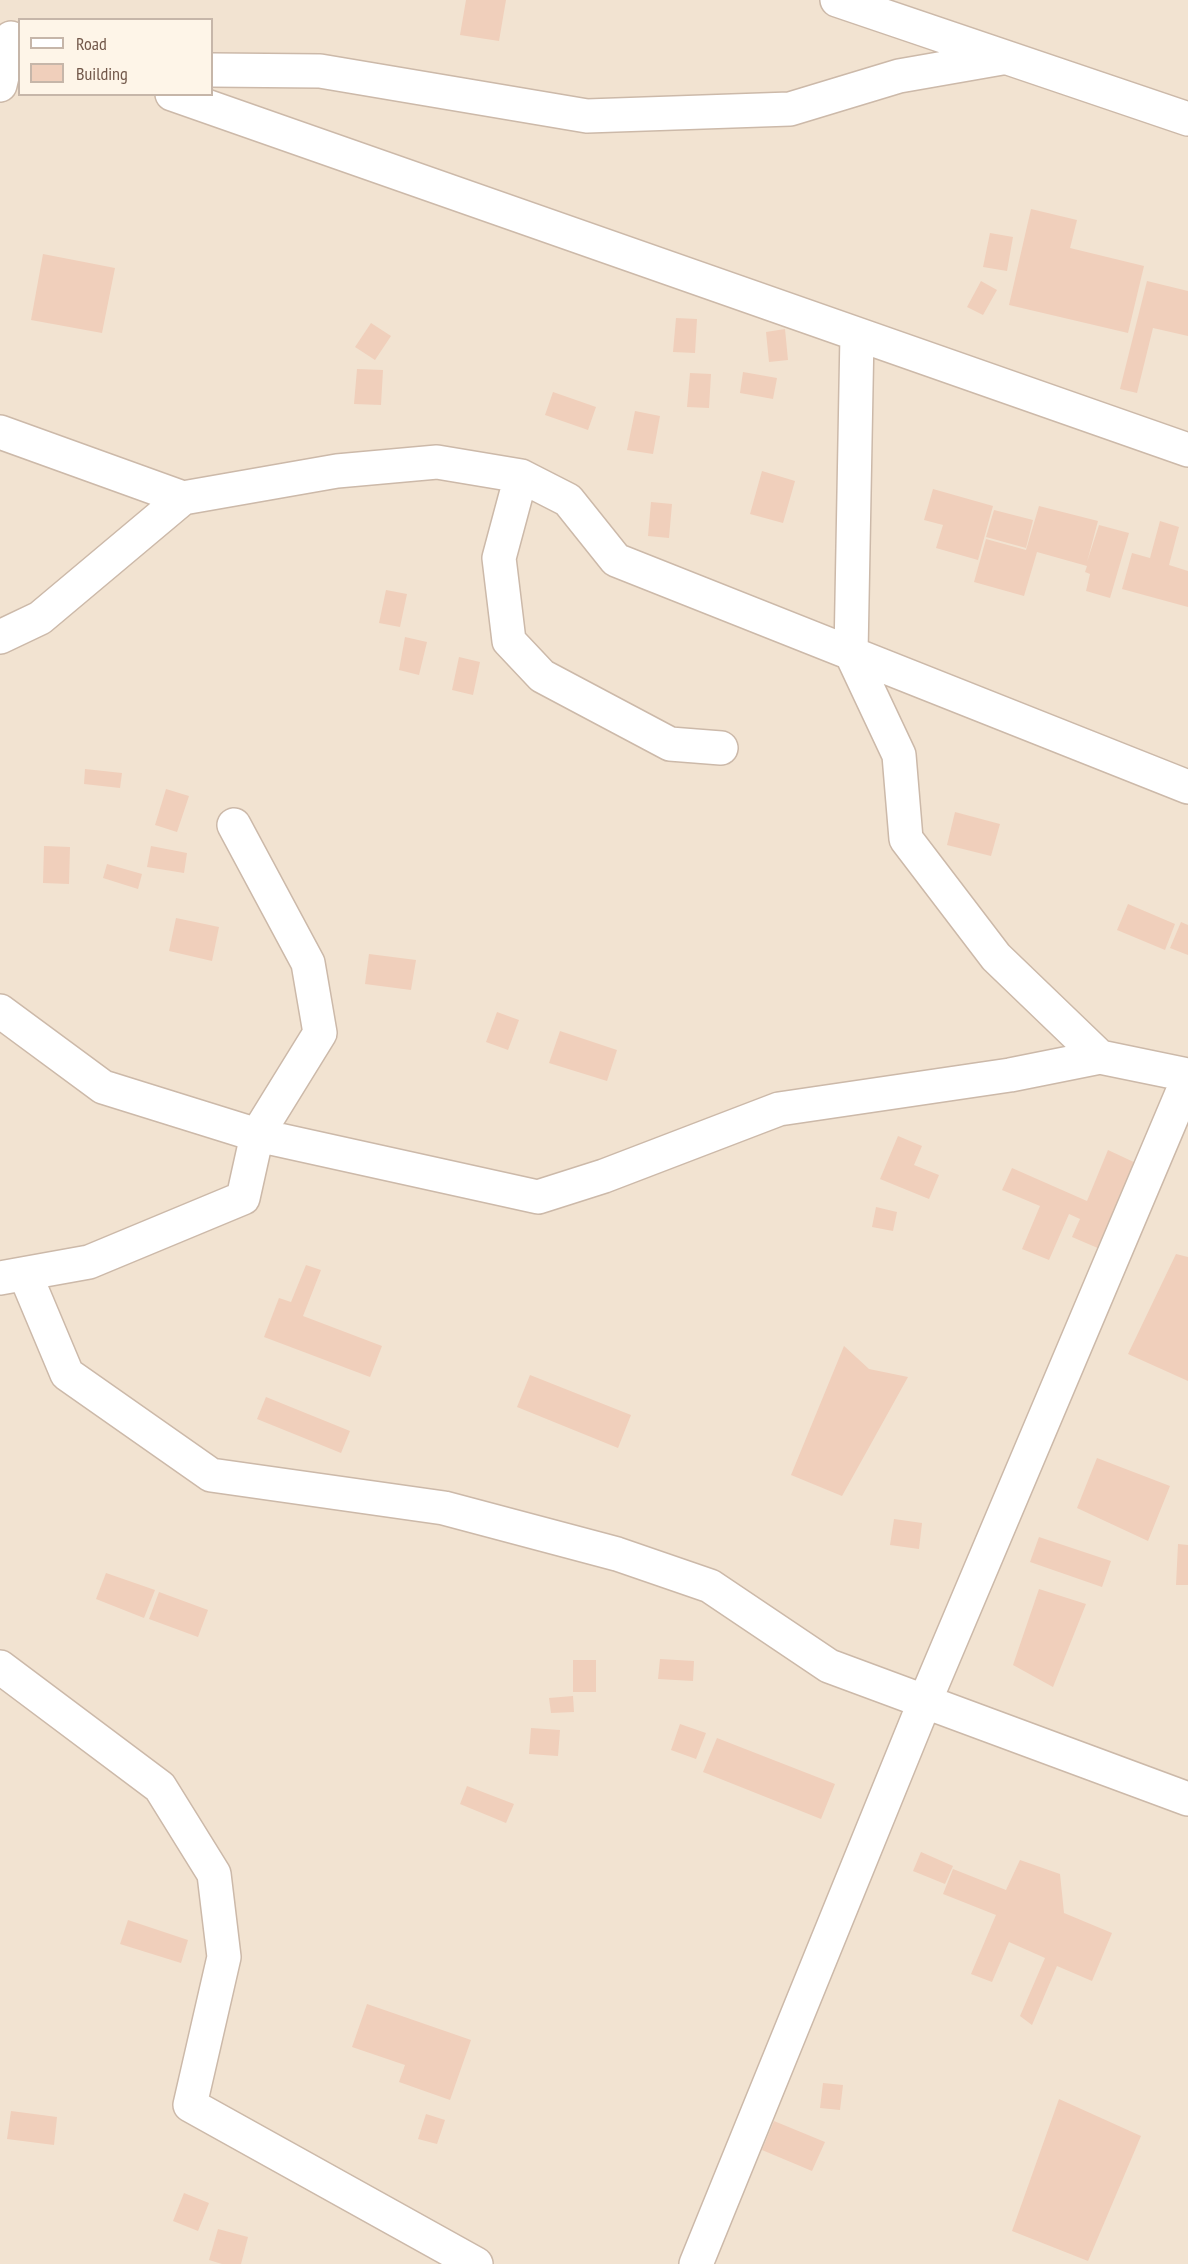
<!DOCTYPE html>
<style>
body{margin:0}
#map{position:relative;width:1188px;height:2264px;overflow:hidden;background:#fbf1e2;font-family:"PT Sans Narrow",sans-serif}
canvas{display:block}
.legend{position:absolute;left:18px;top:18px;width:195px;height:78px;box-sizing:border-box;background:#fef5e8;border:2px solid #c6b6a9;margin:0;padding:8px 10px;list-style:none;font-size:18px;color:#72584a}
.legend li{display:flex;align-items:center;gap:12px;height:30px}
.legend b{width:30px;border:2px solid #c6b6a9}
</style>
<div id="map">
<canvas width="1188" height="2264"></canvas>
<ul class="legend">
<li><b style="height:8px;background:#fff"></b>Road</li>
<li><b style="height:16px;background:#f0cfbb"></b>Building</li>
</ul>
</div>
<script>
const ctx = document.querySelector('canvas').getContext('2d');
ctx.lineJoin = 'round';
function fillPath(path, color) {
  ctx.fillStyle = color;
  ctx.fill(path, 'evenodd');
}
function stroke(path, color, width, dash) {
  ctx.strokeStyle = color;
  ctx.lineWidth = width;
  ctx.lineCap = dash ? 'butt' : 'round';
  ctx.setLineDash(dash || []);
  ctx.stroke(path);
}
fillPath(new Path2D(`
 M0,0H1188V2264H0ZM20,20H212V94H20Z`), '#f2e3d1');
fillPath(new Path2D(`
 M466,0H506L499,41L460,35Z
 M1031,209L1077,220L1070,248L1144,266L1128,333L1009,305Z
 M990,233L1013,237L1007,271L983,267Z
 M43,254L115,268L102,333L31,320Z
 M981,281L997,290L983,315L967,307Z
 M1147,281L1188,291V336L1153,328L1137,393L1120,389Z
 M676,318L697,319L695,353L673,352Z
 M371,323L391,336L375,360L355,347Z
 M785,329L788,360L769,362L766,332Z
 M357,369L383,370L381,405L354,404Z
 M743,372L777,378L773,399L740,393Z
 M690,373L711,374L709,408L687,407Z
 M553,392L596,407L588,430L545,415Z
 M635,411L660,416L653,454L627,450Z
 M762,471L795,481L783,523L750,514Z
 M933,489L993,506L978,560L936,548L943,525L924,520Z
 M651,502L672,504L669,538L648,536Z
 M1039,506L1098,521L1087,562L1099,525L1129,533L1110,598L1086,591L1090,574L1085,572L1087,566L1037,552L1024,596L974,582L986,539L1026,550Z
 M994,510L1033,520L1026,548L986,537Z
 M1160,521L1179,527L1169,565L1188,571V607L1122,589L1132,553L1150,558Z
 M386,590L407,594L400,627L379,623Z
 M405,637L427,642L419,675L399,670Z
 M459,657L480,662L473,695L452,690Z
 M85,769L122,773L120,788L84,784Z
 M166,789L189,796L177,832L155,825Z
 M955,812L1000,824L991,856L947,845Z
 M44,846L70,847L69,884L43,883Z
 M151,846L187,853L184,873L147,867Z
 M107,864L142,874L138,889L103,878Z
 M1128,904L1175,924L1165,950L1117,930Z
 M176,918L219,927L212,961L169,951Z
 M1181,922L1188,925V955L1170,948Z
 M369,954L416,960L411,990L365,984Z
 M497,1012L519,1020L508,1050L486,1042Z
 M560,1031L617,1050L607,1081L549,1063Z
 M898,1136L922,1146L914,1165L939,1175L929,1199L880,1179Z
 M1108,1150L1138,1164L1100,1249L1072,1237L1080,1219L1069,1214L1049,1260L1022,1249L1040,1206L1002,1190L1012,1168L1087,1201Z
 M876,1207L897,1212L893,1231L872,1227Z
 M1176,1254L1188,1257V1381L1128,1354Z
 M306,1265L321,1270L303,1316L382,1346L370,1377L264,1337L279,1298L291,1302Z
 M844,1346L869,1369L908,1377L842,1496L791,1475Z
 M530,1375L631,1415L618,1448L517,1407Z
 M266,1397L350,1431L341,1453L257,1419Z
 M1097,1458L1170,1486L1148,1541L1077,1508Z
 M894,1519L922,1523L919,1549L890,1545Z
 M1039,1537L1111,1561L1102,1587L1030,1562Z
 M1178,1544L1188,1545V1585H1176Z
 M106,1573L155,1590L144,1618L96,1599Z
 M1039,1589L1086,1604L1053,1687L1013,1665Z
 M159,1592L208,1610L198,1637L149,1619Z
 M660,1659L694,1661L693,1681L658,1679Z
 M573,1660H596V1692H573Z
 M573,1696L574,1712L551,1713L549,1698Z
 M680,1724L706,1733L696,1759L671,1750Z
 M531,1728L560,1730L558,1756L529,1754Z
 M717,1738L835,1784L821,1819L703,1772Z
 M467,1786L514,1804L506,1823L460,1804Z
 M921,1852L953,1866L945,1884L913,1871Z
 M1020,1860L1060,1874L1064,1913L1112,1933L1092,1981L1057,1966L1032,2025L1020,2016L1045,1958L1009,1942L992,1982L971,1974L996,1915L943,1894L953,1869L1006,1890Z
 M128,1920L188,1940L181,1963L120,1944Z
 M367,2004L471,2040L450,2100L399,2082L405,2065L352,2047Z
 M823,2083L843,2085L840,2110L820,2108Z
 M1059,2099L1141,2136L1088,2261L1012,2231Z
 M11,2111L57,2117L54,2145L7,2139Z
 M426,2114L445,2120L437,2144L418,2139Z
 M774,2121L825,2142L812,2171L762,2150Z
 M184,2193L209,2203L198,2231L173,2221Z
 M218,2229L248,2237L241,2264H222L209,2260Z`), '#f0cfbb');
const minor = new Path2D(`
 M837,0L1188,119
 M212,70L320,71L587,116L790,109L899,76L1002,58
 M0,85L11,38
 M172,94L1188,450
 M857,334L851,653L899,755L906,839L996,957L1100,1057
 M0,432L183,498L337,471L437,462L521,476L568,500L616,560L1188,787
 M521,476L499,558L509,641L542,676L670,744L721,748
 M0,637L40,618L183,498
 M0,1011L103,1087L257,1135L538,1197L604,1176L779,1109L1010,1075L1100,1057L1188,1075
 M25,1274L67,1374L211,1475L444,1508L617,1554L710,1586L829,1666L1188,1799
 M0,1278L89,1262L243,1198L257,1135L320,1033L308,963L234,825
 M0,1667L160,1787L214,1874L224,1957L190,2105L476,2264
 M696,2264L925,1701L1188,1079`);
stroke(minor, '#ccb9a9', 36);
stroke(minor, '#fff', 33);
</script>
